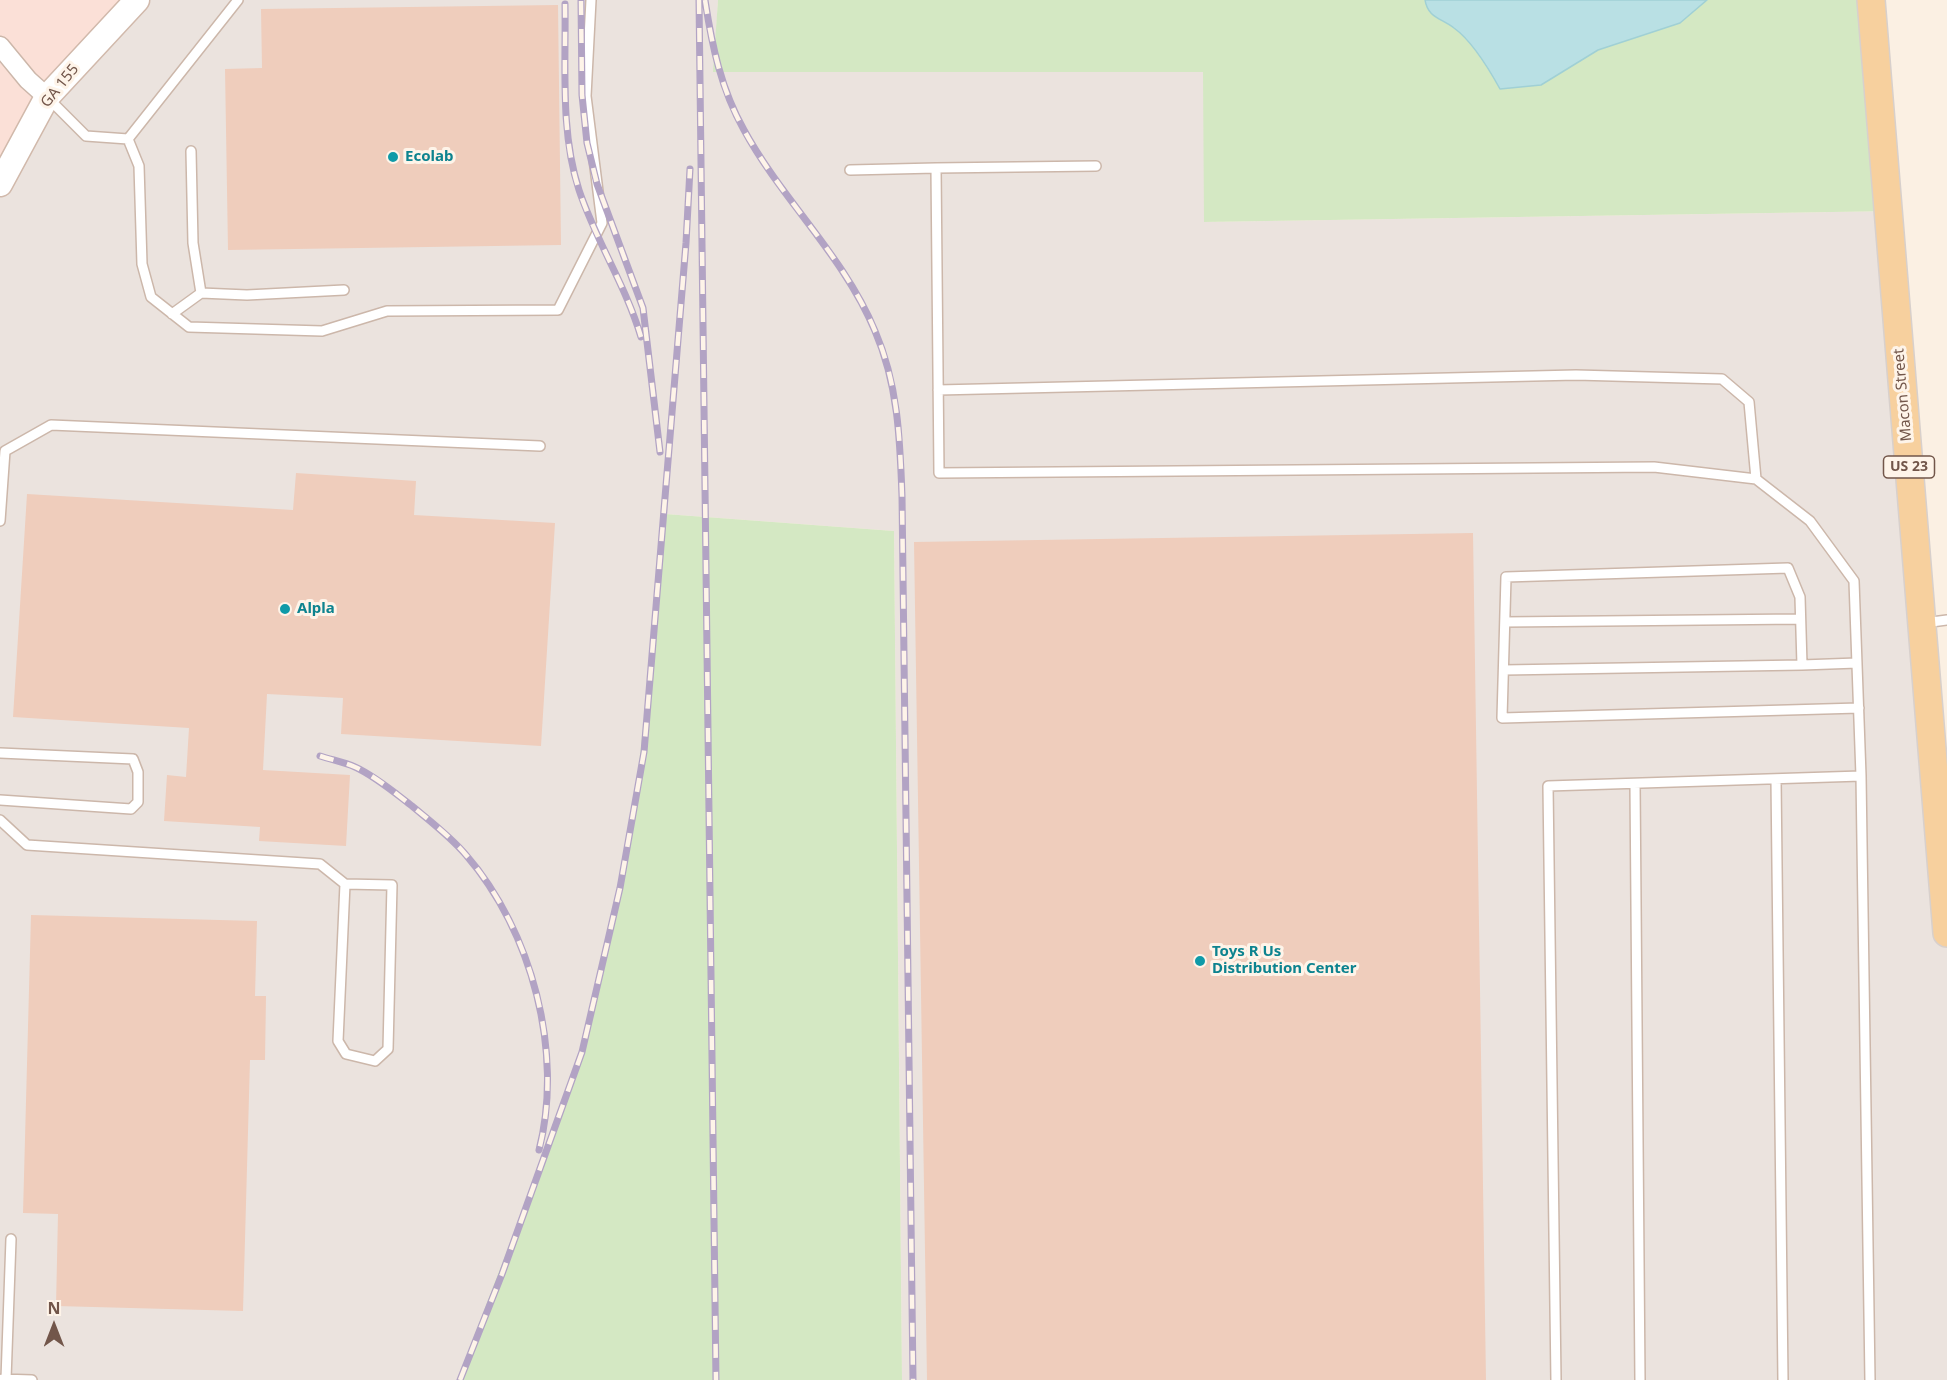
<!DOCTYPE html>
<style>
body{margin:0}
#map{position:relative;width:1947px;height:1380px;overflow:hidden;background:#fbf0e3;font-family:"Noto Sans",sans-serif}
canvas{display:block}
.north{position:absolute;left:24px;top:1296px;width:60px;height:60px;-webkit-text-stroke:4px #fef4e9;paint-order:stroke;rotate:0deg;font-size:16px;font-weight:700;line-height:24px;text-align:center;color:#72564a}
.north::after{content:'';display:block;margin:auto;width:21px;height:27px;background:#72564a;clip-path:polygon(50% 0,100% 100%,50% 72%,0 100%)}
</style>
<div id="map">
<canvas width="1947" height="1380"></canvas>
<div class="north">N</div>
</div>
<script>
const ctx = document.querySelector('canvas').getContext('2d');
ctx.lineJoin = 'round';
function fillPath(path, color) {
  ctx.fillStyle = color;
  ctx.fill(path, 'evenodd');
}
function stroke(path, color, width, dash) {
  ctx.strokeStyle = color;
  ctx.lineWidth = width;
  ctx.lineCap = dash ? 'butt' : 'round';
  ctx.setLineDash(dash || []);
  ctx.stroke(path);
}
function drawText(font, color, halo, rows, align = 'center') {
  ctx.font = font + ' "Noto Sans",sans-serif';
  ctx.lineWidth = 6;
  ctx.setLineDash([]);
  ctx.textBaseline = 'middle';
  ctx.strokeStyle = halo;
  ctx.fillStyle = color;
  for (const [text, x, y, turn = 0] of rows) {
    ctx.save();
    ctx.translate(x, y);
    ctx.rotate((+turn || 0) * Math.PI / 180);
    ctx.textAlign = isNaN(turn) ? turn : align;
    if (halo) ctx.strokeText(text, 0, 0);
    ctx.fillText(text, 0, 0);
    ctx.restore();
  }
}
fillPath(new Path2D(`
 M0,0H143L0,178Z`), '#fbe0d7');
fillPath(new Path2D(`
 M143,0H718L714,72H1204V222L1895,211L1947,913V1380H902L894,531L665,514L634,811L587,1043L457,1380H0V178L27,121Z`), '#ebe3de');
fillPath(new Path2D(`
 M718,0H1859L1895,211L1204,222L1203,72H713Z
 M665,514L894,531L902,1380H457L587,1043L634,811Z`), '#d4e8c3');
const water = new Path2D(`
 M1425,0H1707L1680,23L1598,50L1541,85L1500,89C1489,69 1472,41 1454,28C1441,18 1428,18 1425,0Z`);
fillPath(water, '#b9e0e4');
stroke(water, '#a0d0d5', 1.5);
fillPath(new Path2D(`
 M558,5L561,245L228,250L225,69L262,68L261,9Z
 M296,473L416,481L414,515L555,523L541,746L341,734L343,698L267,694L263,770L350,775L346,846L259,841L260,827L164,821L167,775L186,777L189,728L13,717L27,494L293,510Z
 M1473,533L1486,1380H927L914,542Z
 M31,915L257,921L255,996H266L265,1060H250L243,1311L56,1306L58,1214L23,1213Z`), '#efcdbc');
const service = new Path2D(`
 M49,99L86,136L128,139L139,166L142,264L151,297L189,327L322,331L387,311L558,310L602,223L586,96L591,0
 M128,139L238,0
 M191,151L193,243L201,293
 M1096,166L936,168L939,473L1654,467L1756,479L1810,521L1854,581L1861,776
 M850,170L936,168
 M172,314L201,293L247,295L344,290
 M938,390L1576,375L1722,379L1749,402L1756,479
 M0,521L5,451L51,425L540,446
 M1505,622L1800,619
 M1924,623L1947,620
 M1857,663L1802,665L1800,597L1788,568L1506,577L1502,718L1859,708
 M1504,670L1802,665
 M0,753L133,759L138,772V802L131,809L0,800
 M1776,779L1783,1380
 M1635,784L1640,1380
 M0,820L27,845L320,864L345,884L338,1041L346,1054L375,1061L388,1049L392,885L345,884
 M2,1379L32,1380
 M6,1379L11,1239
 M1556,1380L1548,786L1861,776L1870,1380`);
const minor = new Path2D(`
 M0,46L28,80L47,97`);
const secondary = new Path2D(`
 M0,184L47,97L137,0`);
const primary = new Path2D(`
 M1871,0L1947,933`);
stroke(service, '#ccb7aa', 12);
stroke(minor, '#ccb7aa', 21);
stroke(secondary, '#d1b9ab', 27);
stroke(primary, '#d8d0cc', 30);
stroke(service, '#fff', 9);
stroke(minor, '#fff', 18);
stroke(secondary, '#fff', 24);
stroke(primary, '#f7d09e', 27);
const rail = new Path2D(`
 M699,0L716,1380
 M705,0C712,46 721,89 744,130C782,200 844,256 875,331C898,384 900,439 902,496L913,1380
 M581,1L582,95L587,143L597,184L643,308L660,452
 M565,4C566,65 560,132 579,190C596,241 626,286 641,337
 M320,756C332,760 344,762 355,767C375,776 395,793 412,806C430,821 451,837 466,855C532,931 564,1053 539,1150
 M460,1380L502,1274L582,1052L620,888L644,752L686,243L690,169`);
stroke(rail, '#b2a3c4', 7);
stroke(rail, '#fef4e9', 4.5, [14]);
for (const [x, y, r, color] of [
 [393,157,6,"#0f9aa8"],
 [285,609,6,"#0f9aa8"],
 [1200,961,6,"#0f9aa8"]
]) {
  const dot = new Path2D();
  dot.arc(x, y, r, 0, 2 * Math.PI);
  ctx.fillStyle = color;
  ctx.fill(dot);
  stroke(dot, '#fef4e9', 2);
}
for (const [x, y, w] of [
 [1909,467,51]
]) {
  const box = new Path2D();
  box.roundRect(x - w / 2, y - 11, w, 22, 4.5);
  ctx.fillStyle = '#fef4e9';
  ctx.fill(box);
  stroke(box, '#72564a', 1.5);
}
drawText('bold 14px', '#72564a', null, [
 ["US 23",1909,467]
]);
drawText('15px', '#72564a', '#fef4e9', [
 ["GA 155",60,86,-51],
 ["Macon Street",1903,395,-95]
]);
drawText('bold 15px', '#0d838f', '#fef4e9', [
 ["Ecolab",405,157],
 ["Alpla",297,609],
 ["Toys R Us",1212,952],
 ["Distribution Center",1212,969]
], 'left');
</script>
